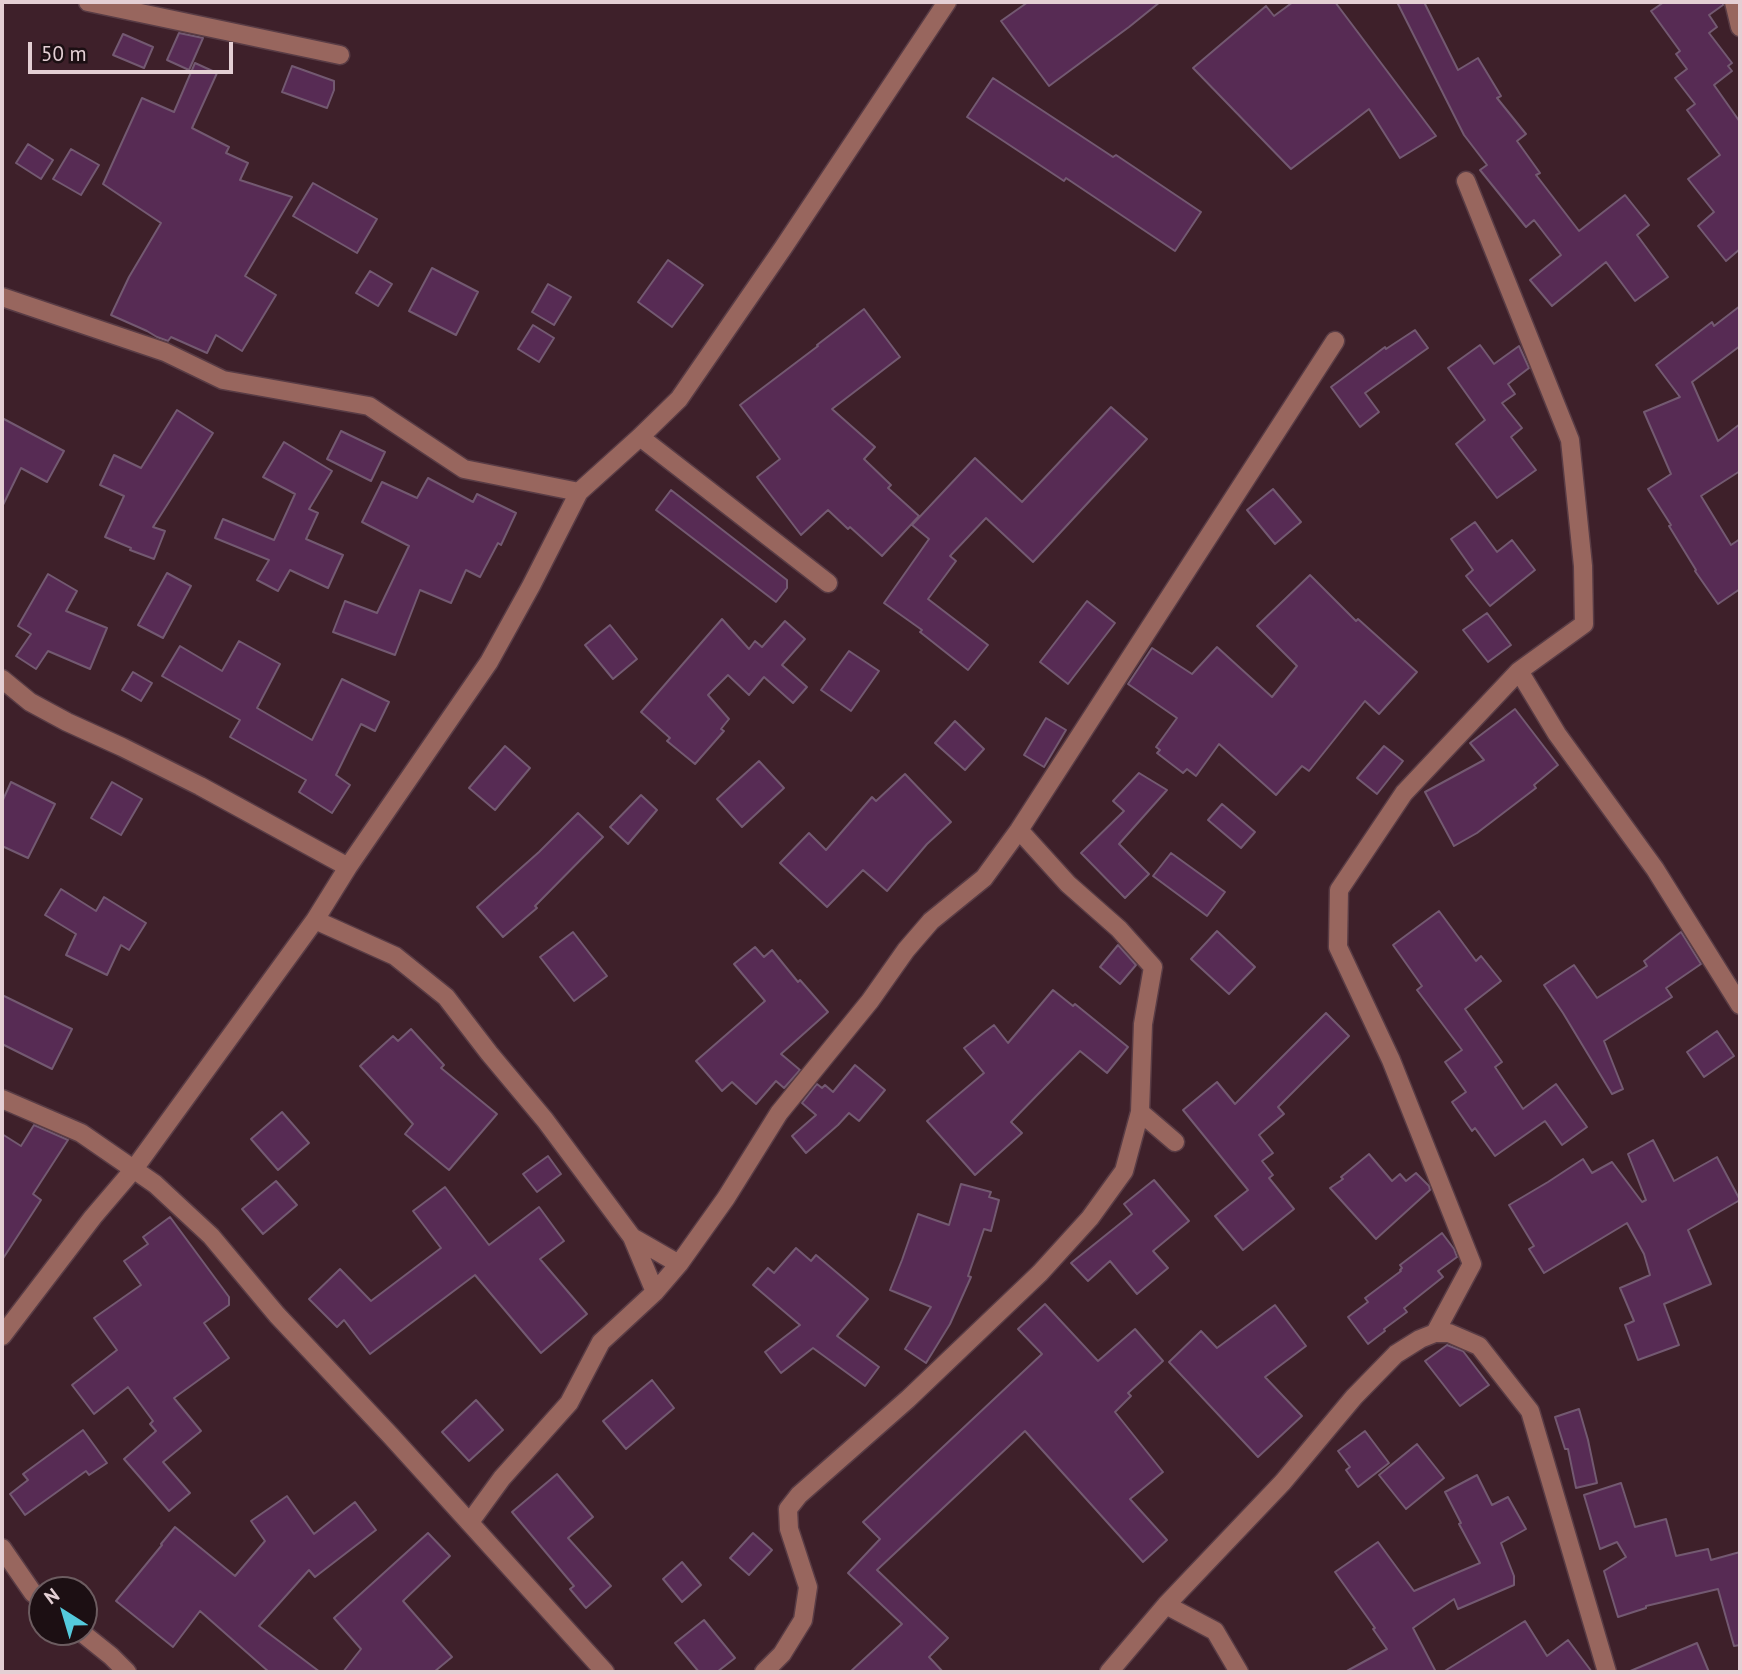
<!DOCTYPE html>
<style>
body{margin:0}
#map{position:relative;width:1742px;height:1674px;overflow:hidden;background:#3e202a;font-family:"PT Sans",sans-serif}
canvas{display:block}
.frame{position:absolute;inset:0;border:4px solid #e4cfd4;pointer-events:none}
.north{position:absolute;left:28px;top:1576px;width:70px;height:70px;box-sizing:border-box;background:#1c0f13;border:2px solid #6c5c60;border-radius:50%;rotate:323deg;font-size:19px;font-weight:700;line-height:28px;text-align:center;color:#e4cfd4}
.north::after{content:'';display:block;margin:auto;width:24px;height:32px;background:#54cadd;clip-path:polygon(50% 0,100% 100%,50% 72%,0 100%)}
.scale{position:absolute;left:28px;top:42px;width:205px;height:32px;box-sizing:border-box;border:4px solid #e4cfd4;border-top:0;padding-left:9px;font-size:21px;line-height:24px;white-space:nowrap;color:#e4cfd4;-webkit-text-stroke:5px #1c0f13;paint-order:stroke}
</style>
<div id="map">
<canvas width="1742" height="1674"></canvas>
<div class="frame"></div>
<div class="north">N</div>
<div class="scale">50 m</div>
</div>
<script>
const ctx = document.querySelector('canvas').getContext('2d');
ctx.lineJoin = 'round';
function fillPath(path, color) {
  ctx.fillStyle = color;
  ctx.fill(path, 'evenodd');
}
function stroke(path, color, width, dash) {
  ctx.strokeStyle = color;
  ctx.lineWidth = width;
  ctx.lineCap = dash ? 'butt' : 'round';
  ctx.setLineDash(dash || []);
  ctx.stroke(path);
}
const building = new Path2D(`
 M1028,2H1160L1129,27L1049,86L1001,21Z
 M1293,2H1335L1436,136L1400,158L1369,109L1291,169L1193,68L1266,6L1274,16Z
 M1397,2H1424L1458,70L1478,58L1501,96L1497,98L1526,134L1517,141L1540,173L1536,175L1579,231L1625,195L1649,225L1637,235L1668,277L1635,301L1606,262L1552,306L1530,280L1561,255L1534,220L1526,227L1480,170L1487,165L1464,135Z
 M1664,2H1723V5L1709,15L1717,27L1709,33L1732,63L1728,66L1732,71L1714,85L1740,122V249L1726,261L1698,226L1714,212L1688,179L1720,155L1687,110L1695,104L1675,78L1687,69L1676,54L1680,51L1651,11Z
 M179,33L203,38L189,70L167,60Z
 M123,34L153,47L144,68L113,55Z
 M195,63L217,73L192,128L229,147L226,153L248,163L240,180L292,197L245,276L276,295L242,351L216,335L207,353L171,337L168,341L157,337L147,331L111,315L129,277L161,223L103,184L142,98L174,112Z
 M292,66L334,81V90L327,108L282,92Z
 M993,78L1113,157L1116,155L1201,212L1175,251L1066,178L1064,181L967,117Z
 M28,144L53,160L41,179L16,163Z
 M71,149L99,165L81,195L53,179Z
 M313,183L377,219L357,253L293,216Z
 M668,260L703,285L672,327L638,302Z
 M432,268L478,292L456,335L409,311Z
 M370,271L392,284L378,306L356,293Z
 M548,284L571,297L554,325L532,312Z
 M1740,306V346L1692,382L1718,441L1740,424V471L1701,496L1731,545L1740,539V589L1718,604L1695,571L1696,570L1669,526L1671,525L1648,489L1671,474L1644,412L1680,397L1656,365L1712,322L1714,326Z
 M864,309L900,357L832,409L875,447L864,459L891,485L888,488L919,516L882,556L850,527L848,529L828,510L801,535L757,477L780,459L740,405L818,346L817,345Z
 M533,325L554,338L539,362L518,349Z
 M1415,330L1428,348L1365,393L1379,412L1360,427L1331,387L1385,347L1386,349Z
 M1480,345L1494,364L1519,346L1529,368L1508,384L1515,394L1502,403L1522,428L1511,437L1536,470L1497,498L1456,444L1485,420L1448,368Z
 M1111,407L1147,439L1033,562L986,518L950,556L956,561L928,599L988,645L968,670L920,632L922,630L884,603L929,539L912,525L975,458L1022,502Z
 M177,410L213,433L153,527L165,531L154,559L130,550L131,548L105,537L124,496L100,485L114,455L141,468Z
 M2,418L64,451L47,482L21,468L2,507Z
 M341,431L385,452L371,481L327,459Z
 M284,442L332,471L309,509L318,513L306,539L343,555L328,588L290,570L278,591L257,580L269,560L215,538L223,519L274,540L295,494L263,477Z
 M428,478L473,502L477,494L516,513L501,545L498,543L480,577L466,570L451,603L420,590L395,655L333,632L345,601L377,613L409,546L362,522L382,482L417,498Z
 M1273,489L1301,522L1275,544L1247,510Z
 M671,490L787,580V588L776,602L656,510Z
 M1475,522L1497,552L1512,540L1535,570L1490,606L1466,576L1473,570L1451,539Z
 M167,573L191,586L163,638L138,625Z
 M48,574L77,591L66,611L107,628L90,669L48,651L36,669L16,656L31,634L18,626Z
 M1310,575L1356,621L1358,619L1417,672L1379,714L1365,701L1309,771L1302,766L1276,795L1219,744L1196,776L1187,769L1183,773L1157,753L1160,750L1156,747L1177,718L1128,684L1152,648L1192,674L1217,647L1272,697L1297,666L1257,626Z
 M1087,601L1115,623L1068,684L1040,662Z
 M1487,613L1511,645L1488,662L1463,630Z
 M722,619L749,649L755,641L762,647L785,621L805,639L782,665L807,687L793,703L764,677L749,695L728,675L708,695L729,719L721,729L724,731L695,764L667,741L670,738L641,712Z
 M610,625L637,659L613,679L585,645Z
 M239,641L280,664L257,708L312,740L342,679L389,702L375,731L361,724L336,775L350,785L332,813L299,792L306,780L230,737L240,720L162,676L180,646L222,671Z
 M849,651L879,671L851,711L821,690Z
 M133,672L152,683L141,701L122,690Z
 M1515,709L1558,765L1534,785L1536,788L1477,833L1454,846L1425,792L1484,760L1470,743Z
 M1046,718L1066,730L1044,767L1024,755Z
 M955,721L984,749L965,770L935,743Z
 M505,746L530,768L495,810L469,788Z
 M1384,746L1403,761L1377,794L1357,778Z
 M759,761L784,788L742,827L717,799Z
 M1139,773L1167,790L1119,844L1149,874L1125,898L1081,853L1124,811L1113,801Z
 M905,774L951,822L927,844L887,891L863,870L827,907L780,863L809,833L826,850L872,797L876,801Z
 M11,782L55,804L28,858L2,846V802Z
 M112,782L142,799L121,835L91,818Z
 M641,795L657,810L628,844L610,827Z
 M1222,804L1255,832L1241,848L1208,820Z
 M578,813L603,837L535,906L537,908L503,937L477,907L539,852Z
 M1171,853L1225,892L1207,916L1153,876Z
 M61,889L96,911L104,897L146,923L129,950L121,945L107,975L66,955L76,934L45,915Z
 M1439,911L1476,961L1481,956L1501,981L1465,1009L1502,1062L1495,1067L1523,1109L1556,1084L1587,1127L1562,1145L1545,1121L1495,1156L1475,1128L1472,1131L1452,1102L1466,1092L1445,1062L1462,1050L1417,990L1422,986L1393,945Z
 M1217,931L1255,967L1229,994L1191,959Z
 M573,932L607,976L574,1001L540,957Z
 M1681,932L1701,964L1666,988L1672,997L1604,1041L1623,1089L1612,1094L1563,1013L1544,985L1574,965L1597,998L1647,966L1644,961Z
 M1118,945L1136,965L1120,984L1100,967Z
 M755,947L764,957L772,950L798,982L800,980L828,1012L781,1054L800,1070L784,1088L776,1081L756,1104L732,1082L722,1091L696,1061L765,1001L734,964Z
 M1053,990L1073,1006L1075,1004L1128,1047L1107,1073L1080,1051L1011,1122L1022,1133L975,1175L927,1121L984,1073L964,1048L994,1025L1008,1043Z
 M2,995L72,1029L52,1069L2,1044Z
 M1326,1013L1349,1036L1278,1107L1284,1114L1259,1135L1273,1153L1262,1161L1273,1175L1269,1178L1294,1209L1243,1250L1215,1216L1248,1190L1183,1110L1217,1082L1235,1104Z
 M411,1029L444,1065L441,1068L497,1114L449,1170L405,1134L413,1124L360,1066L393,1036L398,1041Z
 M1717,1031L1734,1056L1704,1077L1687,1052Z
 M855,1065L885,1090L859,1121L849,1113L838,1125L806,1153L792,1136L816,1115L802,1103L817,1084L822,1088L825,1085L833,1092Z
 M282,1112L309,1143L278,1170L251,1139Z
 M34,1125L68,1140L33,1194L41,1200L2,1260V1134L21,1146Z
 M1653,1140L1674,1181L1717,1157L1740,1200L1688,1230L1711,1284L1664,1304L1679,1345L1638,1360L1625,1325L1634,1321L1620,1288L1650,1275L1644,1254L1627,1223L1544,1273L1529,1249L1534,1246L1509,1205L1548,1182L1583,1159L1592,1173L1612,1162L1642,1202L1646,1200L1628,1154Z
 M1369,1154L1392,1181L1400,1174L1406,1181L1416,1173L1429,1186L1430,1190L1376,1239L1330,1188L1343,1179L1341,1177Z
 M548,1156L561,1174L537,1192L523,1174Z
 M1154,1180L1189,1221L1153,1251L1168,1268L1137,1294L1110,1261L1088,1281L1071,1263L1132,1214L1124,1204Z
 M276,1181L297,1205L263,1234L242,1209Z
 M961,1184L991,1192L989,1197L999,1200L991,1231L984,1229L968,1276L971,1277L950,1324L926,1363L905,1349L931,1307L890,1290L902,1260L918,1214L949,1225Z
 M445,1187L489,1245L539,1207L564,1241L540,1259L587,1314L541,1353L475,1275L370,1354L344,1320L337,1327L309,1299L340,1269L371,1301L441,1248L413,1211Z
 M170,1217L229,1297V1305L204,1323L229,1358L174,1398L201,1431L163,1462L190,1493L169,1511L124,1459L156,1431L150,1424L153,1421L128,1387L94,1414L72,1385L117,1350L94,1318L141,1285L124,1261L148,1244L143,1237Z
 M1442,1233L1454,1249L1457,1257L1438,1271L1443,1277L1404,1308L1407,1312L1384,1329L1385,1331L1368,1344L1348,1317L1368,1302L1365,1298L1401,1271L1400,1270L1402,1268L1400,1265Z
 M796,1248L811,1261L816,1255L868,1299L837,1336L879,1367L865,1386L813,1348L781,1373L765,1352L800,1325L753,1285L768,1268L774,1273Z
 M1045,1304L1098,1361L1135,1329L1163,1361L1128,1393L1131,1396L1115,1412L1163,1472L1130,1499L1167,1540L1143,1562L1025,1431L877,1570L948,1638L929,1657L943,1672H850L902,1624L848,1573L880,1539L863,1522L1042,1354L1018,1329Z
 M1275,1305L1306,1346L1265,1377L1302,1416L1258,1457L1169,1362L1201,1331L1217,1348Z
 M1447,1345L1463,1351L1489,1385L1460,1406L1425,1361Z
 M652,1380L674,1408L626,1449L603,1421Z
 M476,1400L503,1430L469,1461L442,1432Z
 M1579,1409L1588,1440L1597,1483L1576,1488L1568,1449H1565L1555,1417Z
 M83,1430L107,1463L89,1475L86,1471L25,1515L10,1494L28,1480L23,1474Z
 M1365,1431L1389,1463L1358,1487L1346,1470L1350,1467L1338,1451Z
 M1417,1444L1444,1478L1406,1509L1379,1475Z
 M557,1474L593,1517L568,1538L611,1586L586,1608L570,1589L574,1586L512,1512Z
 M1477,1475L1492,1505L1508,1497L1526,1529L1501,1543L1514,1576V1585L1458,1609L1454,1599L1413,1628L1436,1672H1345L1387,1649L1373,1629L1375,1628L1335,1572L1378,1542L1414,1591L1480,1563L1459,1524L1461,1523L1445,1492Z
 M1621,1483L1635,1527L1666,1519L1676,1556L1708,1549L1711,1560L1740,1552V1645L1734,1646L1718,1589L1646,1606V1608L1618,1617L1604,1571L1626,1557L1617,1542L1600,1549L1584,1495Z
 M287,1496L314,1534L355,1502L376,1530L315,1577L309,1570L259,1626L320,1672H269L200,1611L173,1647L116,1601L162,1545L161,1544L175,1527L235,1576L265,1541L251,1521Z
 M428,1533L450,1556L403,1601L452,1657L434,1672H343L361,1649L334,1618Z
 M753,1533L772,1550L749,1575L730,1558Z
 M682,1562L701,1585L682,1602L663,1579Z
 M704,1620L735,1658L717,1672H699L675,1643Z
 M1525,1621L1547,1656L1568,1640L1592,1672H1443Z
 M1697,1643L1709,1672H1628Z`);
fillPath(building, '#572b54');
stroke(building, '#735971', 2);
const minor = new Path2D(`
 M88,2L340,55
 M1734,2L1740,27
 M1466,181L1570,440L1583,566L1584,624L1519,671L1557,734L1655,869L1740,1005
 M2,297L165,352L223,380L369,406L464,469L579,492
 M640,437L828,583
 M2,679L30,702L67,722L122,747L200,786L348,867
 M315,920L395,956L446,997L489,1053L545,1120L632,1237L655,1292
 M2,1099L81,1133L155,1184L211,1236L277,1315L391,1436L605,1672
 M1140,1112L1175,1142
 M632,1237L679,1264
 M1435,1333L1472,1264L1391,1060L1338,947L1339,890L1404,793L1519,671
 M2,1336L93,1217L134,1169L315,920L348,867L489,662L531,586L579,492L640,437L679,399L783,248L947,2
 M470,1522L502,1478L569,1403L601,1342L655,1292L679,1264L726,1198L779,1113L870,1001L906,950L931,921L984,878L1019,830L1335,341
 M2,1548L33,1593L42,1600
 M1166,1605L1215,1631L1239,1672
 M81,1632L111,1656L127,1672
 M764,1672L782,1654L803,1620L808,1587L789,1529L788,1509L799,1495L908,1399L1040,1273L1090,1218L1124,1171L1140,1112L1143,1024L1153,967L1119,929L1068,884L1019,830
 M1109,1672L1166,1605L1283,1482L1354,1397L1396,1354L1420,1339L1435,1333H1449L1479,1346L1530,1411L1607,1672`);
stroke(minor, '#593c45', 21);
stroke(minor, '#98665e', 18);
</script>
